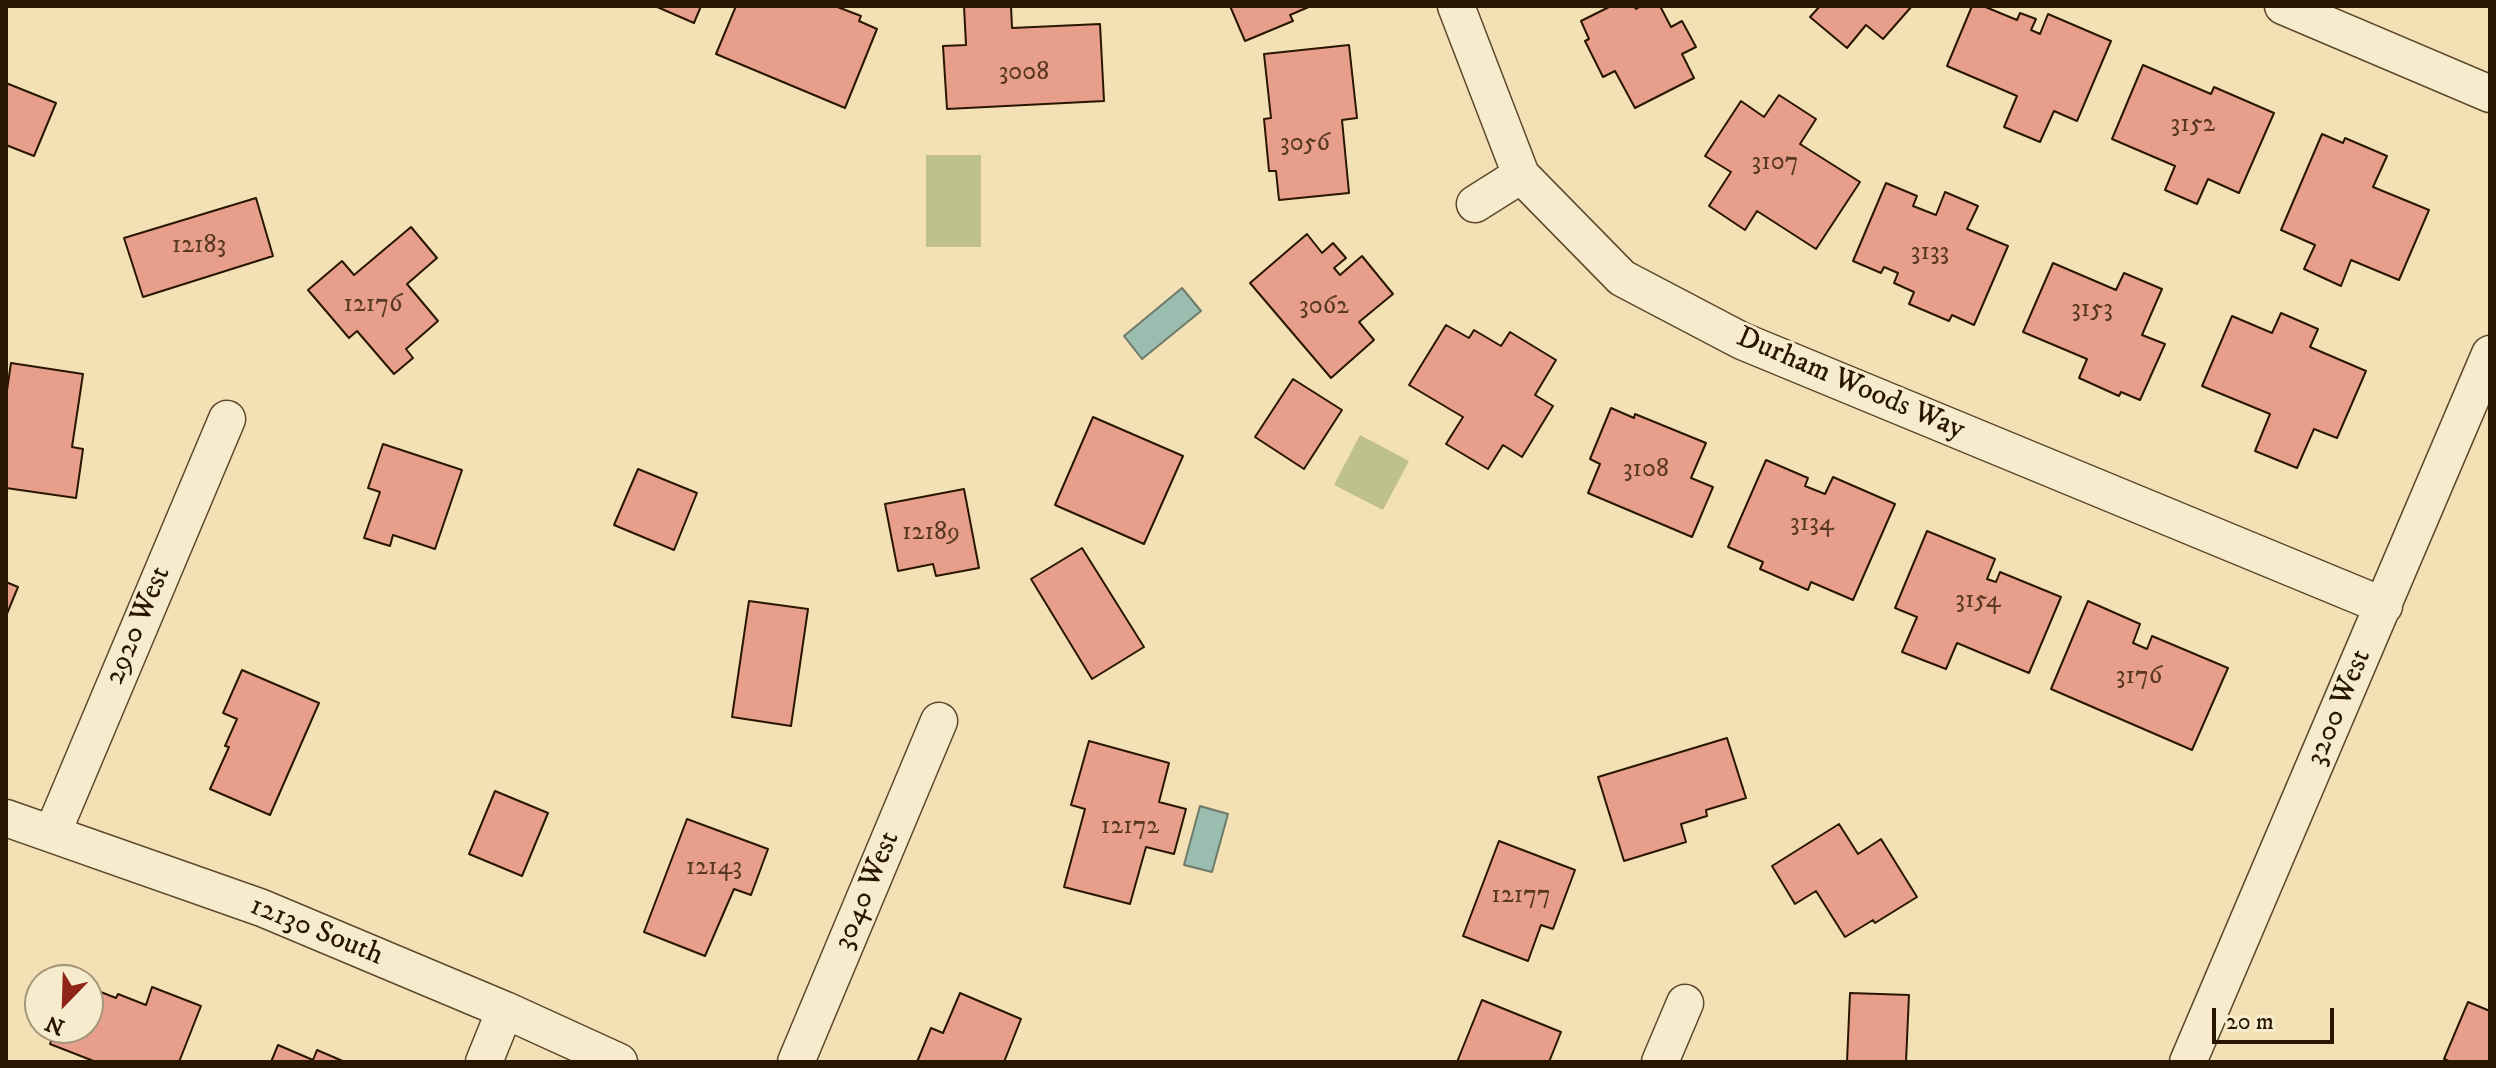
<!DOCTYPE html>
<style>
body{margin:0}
#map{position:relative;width:2496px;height:1068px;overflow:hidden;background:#f3e0b4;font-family:"IM FELL DW Pica",serif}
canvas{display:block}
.frame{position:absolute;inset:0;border:8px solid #291600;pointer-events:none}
.north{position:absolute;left:24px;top:964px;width:80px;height:80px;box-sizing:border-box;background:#f7ebce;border:2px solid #a5967c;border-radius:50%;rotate:203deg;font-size:22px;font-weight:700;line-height:32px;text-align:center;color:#291600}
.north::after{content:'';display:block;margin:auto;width:28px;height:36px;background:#8f2418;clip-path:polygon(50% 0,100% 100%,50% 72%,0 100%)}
.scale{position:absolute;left:2212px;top:1008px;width:122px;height:36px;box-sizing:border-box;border:4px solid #291600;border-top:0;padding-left:10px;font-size:24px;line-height:28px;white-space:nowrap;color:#291600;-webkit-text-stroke:6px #f7ebce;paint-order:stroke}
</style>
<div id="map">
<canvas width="2496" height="1068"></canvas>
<div class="frame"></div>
<div class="north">N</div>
<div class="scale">20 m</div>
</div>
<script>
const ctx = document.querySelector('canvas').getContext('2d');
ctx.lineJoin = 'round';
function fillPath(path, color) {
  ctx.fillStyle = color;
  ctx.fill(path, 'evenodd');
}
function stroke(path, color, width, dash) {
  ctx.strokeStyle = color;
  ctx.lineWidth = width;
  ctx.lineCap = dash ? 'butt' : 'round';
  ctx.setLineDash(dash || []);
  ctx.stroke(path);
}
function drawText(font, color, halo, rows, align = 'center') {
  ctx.font = font + ' "IM FELL DW Pica",serif';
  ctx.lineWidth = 6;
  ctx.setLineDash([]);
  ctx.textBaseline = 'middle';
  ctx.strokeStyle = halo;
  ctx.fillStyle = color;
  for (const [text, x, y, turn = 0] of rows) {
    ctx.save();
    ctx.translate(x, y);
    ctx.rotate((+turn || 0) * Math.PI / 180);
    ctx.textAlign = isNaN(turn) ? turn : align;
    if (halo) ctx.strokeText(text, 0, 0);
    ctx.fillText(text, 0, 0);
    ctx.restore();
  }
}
fillPath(new Path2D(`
 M926,155H981V247H926Z
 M1360,435L1409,461L1383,510L1334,485Z`), '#bec18a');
const water = new Path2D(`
 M1182,288L1201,311L1142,359L1124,336Z
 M1200,806L1228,814L1212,872L1184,865Z`);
fillPath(water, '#9bbdaf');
stroke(water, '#6d7a69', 2);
const building = new Path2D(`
 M655,6H701L694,23Z
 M736,6H835L861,16L859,21L877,29L845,108L716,54Z
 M964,6H1011L1012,28L1100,24L1104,101L947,109L943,46L966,45Z
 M1230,6H1311L1290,15L1293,21L1245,41Z
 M1611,6H1634L1636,9L1641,6H1660L1671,27L1682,21L1696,47L1682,54L1694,78L1635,108L1615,71L1603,77L1585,41L1589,39L1581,21Z
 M1820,6H1912L1883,39L1866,25L1847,48L1810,17Z
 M1972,6H1983L2017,20L2020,13L2036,19L2031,30L2040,34L2048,14L2111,41L2077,121L2054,111L2040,142L2004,127L2017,96L1947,66Z
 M1349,45L1357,118L1342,120L1349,193L1279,200L1276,171H1269L1264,119L1271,118L1264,54Z
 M2143,65L2211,94L2214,87L2274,113L2239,193L2208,179L2197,204L2165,190L2175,166L2112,139Z
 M6,83L56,103L34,156L6,145Z
 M1779,95L1816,119L1800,144L1860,182L1816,249L1757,211L1745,230L1709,206L1731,172L1705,156L1741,101L1764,117Z
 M2322,134L2343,143L2345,138L2387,156L2373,187L2429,210L2399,280L2351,260L2341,286L2304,269L2315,245L2281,230Z
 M1886,183L1917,196L1913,206L1936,215L1945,192L1978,206L1967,229L2008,246L1974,325L1952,315L1949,321L1909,304L1914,292L1894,283L1898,273L1884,267L1881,273L1853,261Z
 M256,198L273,256L143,297L124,238Z
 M411,227L437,258L407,284L438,321L406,349L413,358L394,374L357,331L349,338L308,290L342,261L354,275Z
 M1307,234L1322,253L1333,243L1346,258L1334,268L1340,275L1362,256L1393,294L1359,322L1374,340L1331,378L1250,283Z
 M2053,263L2116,290L2124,273L2162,289L2142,335L2165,344L2140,400L2121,392L2119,396L2079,378L2087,359L2023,332Z
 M2281,313L2318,329L2310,347L2366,371L2337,438L2314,429L2297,468L2255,451L2270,414L2202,386L2232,316L2272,333Z
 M1446,325L1469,338L1474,330L1501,346L1510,332L1556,360L1535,395L1553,406L1522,457L1503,445L1488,469L1446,444L1463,417L1409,385Z
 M11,363L83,374L72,447L83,449L76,498L6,488V397Z
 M1293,379L1342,410L1304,469L1255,437Z
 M1611,408L1634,418L1635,414L1706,443L1691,478L1713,487L1692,537L1588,493L1600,464L1590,459Z
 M1093,417L1183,456L1144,544L1055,505Z
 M383,444L462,470L435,549L393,535L390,546L364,538L380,492L368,488Z
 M1766,460L1808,478L1805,486L1825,494L1833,477L1895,504L1853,600L1811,582L1808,590L1760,569L1763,562L1728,547Z
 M638,469L697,493L674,550L614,525Z
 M964,489L979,568L936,576L933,564L898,571L885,504Z
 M1927,531L1995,559L1987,579L1996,582L2000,572L2061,597L2029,673L1957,643L1946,669L1902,652L1917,617L1895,608Z
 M1082,548L1144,647L1092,679L1031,579Z
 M6,582L18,587L6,616Z
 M749,601L808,609L791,726L732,717Z
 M2088,601L2140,624L2133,643L2147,649L2152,636L2228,668L2192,750L2051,689Z
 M242,670L319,703L270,815L210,789L229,747L225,746L237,719L223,713Z
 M1727,738L1746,798L1706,810L1707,816L1681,824L1686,842L1624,861L1598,777Z
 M1089,741L1169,763L1159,802L1186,809L1174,854L1146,847L1130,904L1064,887L1085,809L1071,805Z
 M495,791L548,813L522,876L469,854Z
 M687,819L768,849L751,895L734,889L705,956L644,932Z
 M1839,824L1858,854L1881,839L1917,897L1875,923L1873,920L1845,937L1816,891L1795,904L1772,866Z
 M1499,841L1575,870L1553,929L1541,925L1528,961L1463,936Z
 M88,987L116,998L118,994L146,1005L152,987L201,1006L179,1062H96L50,1044L56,1028H88Z
 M960,993L1021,1019L1004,1062H917L931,1028L943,1033Z
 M1850,993L1909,995L1906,1062H1847Z
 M1482,1000L1561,1032L1549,1062H1457Z
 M2468,1002L2490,1011V1062H2451L2444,1059Z
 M278,1045L313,1060L317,1050L345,1062H271Z`);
fillPath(building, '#e79f8b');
stroke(building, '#291600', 2);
const street = new Path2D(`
 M1456,6L1521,175L1622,278L1742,341L2384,606
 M2283,6L2490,94
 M1475,204L1521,175
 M6,818L262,908L505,1010L619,1062
 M52,834L227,419
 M484,1062L505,1010
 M796,1062L939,721
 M1660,1062L1685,1003
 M2188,1062L2490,354`);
stroke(street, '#5c482d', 39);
stroke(street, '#f7ebce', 36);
drawText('26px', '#583823', null, [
 ["3008",1024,74],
 ["3152",2193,126],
 ["3056",1305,145],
 ["3107",1775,164],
 ["12183",199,247],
 ["3133",1930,254],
 ["12176",373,306],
 ["3062",1324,308],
 ["3153",2092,311],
 ["3108",1646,471],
 ["3134",1812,525],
 ["12189",931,534],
 ["3154",1978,602],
 ["3176",2139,678],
 ["12172",1130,828],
 ["12143",714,869],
 ["12177",1521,897]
]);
drawText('30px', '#291600', '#f7ebce', [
 ["Durham Woods Way",1850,385,23],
 ["2920 West",139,626,-67],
 ["3200 West",2340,708,-67],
 ["3040 West",868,891,-67],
 ["12130 South",316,932,22]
]);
</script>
